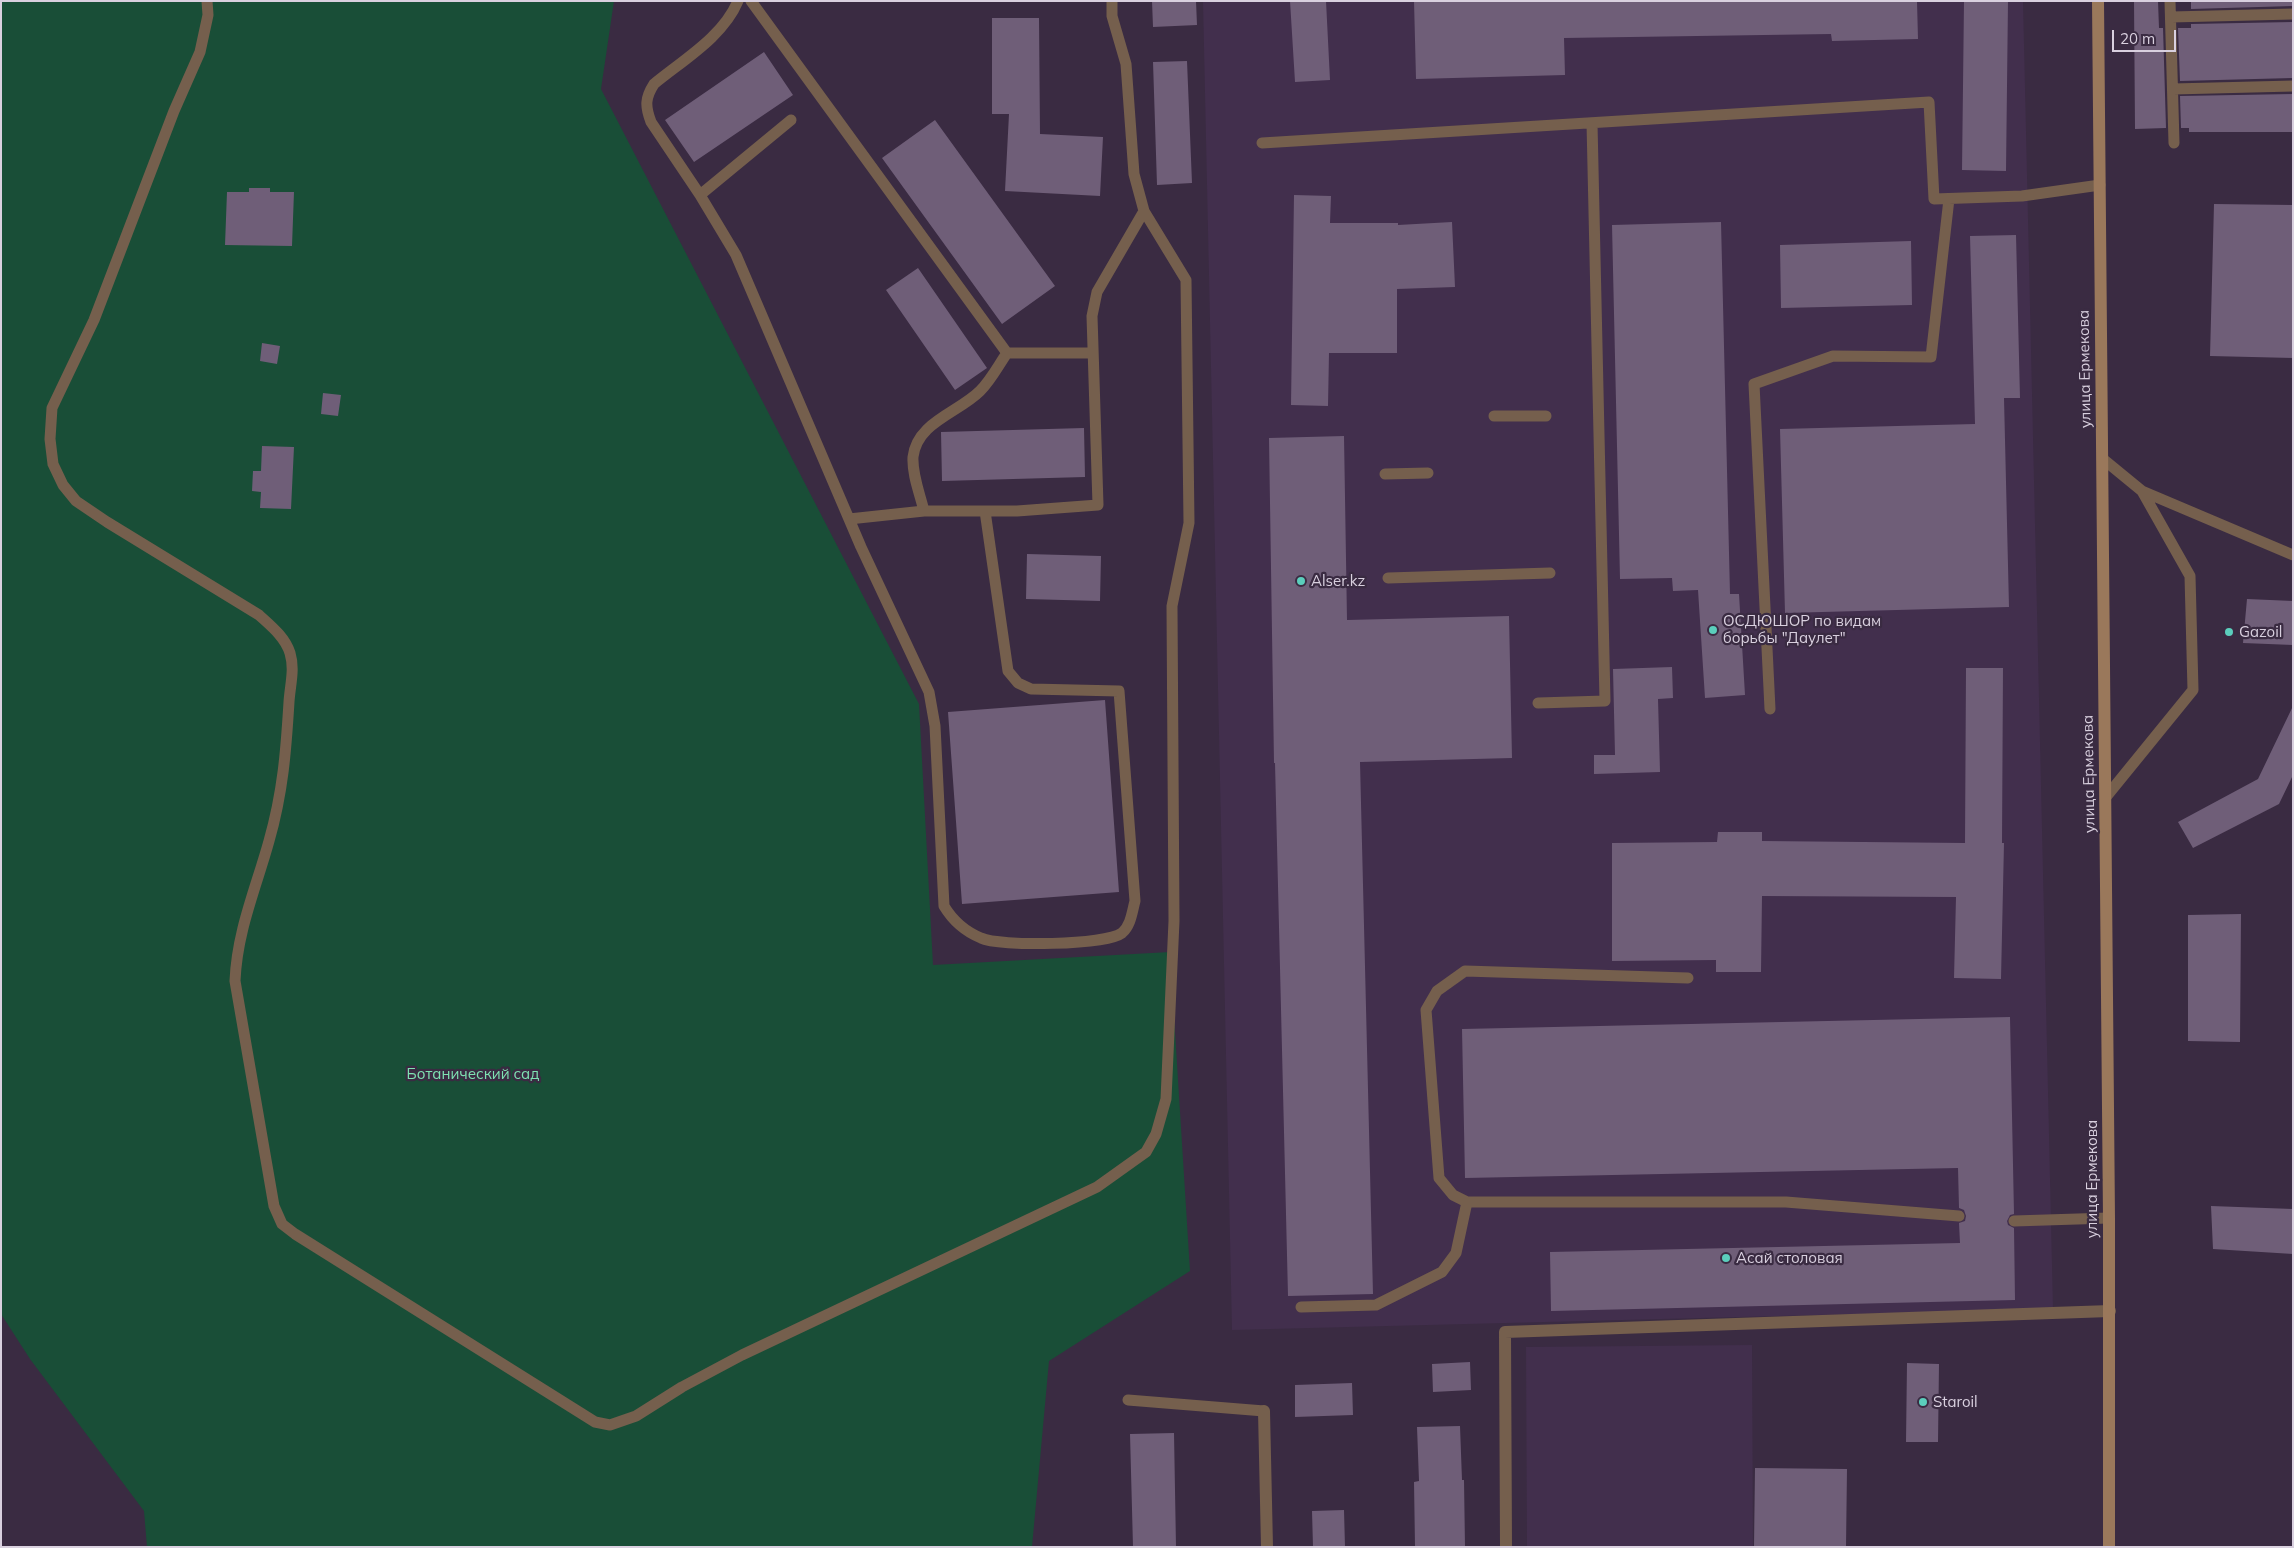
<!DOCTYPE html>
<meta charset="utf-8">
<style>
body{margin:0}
#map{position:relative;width:2294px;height:1548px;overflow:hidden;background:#3a2b42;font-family:Mulish,sans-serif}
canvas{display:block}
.frame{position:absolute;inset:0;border:2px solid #d9d0df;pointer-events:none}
.scale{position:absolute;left:2112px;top:30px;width:64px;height:22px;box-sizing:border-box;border:2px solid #d9d0df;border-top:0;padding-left:6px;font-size:15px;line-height:18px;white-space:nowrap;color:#d9d0df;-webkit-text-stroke:4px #3a2b42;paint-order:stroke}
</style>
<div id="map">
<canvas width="2294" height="1548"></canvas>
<div class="frame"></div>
<div class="scale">20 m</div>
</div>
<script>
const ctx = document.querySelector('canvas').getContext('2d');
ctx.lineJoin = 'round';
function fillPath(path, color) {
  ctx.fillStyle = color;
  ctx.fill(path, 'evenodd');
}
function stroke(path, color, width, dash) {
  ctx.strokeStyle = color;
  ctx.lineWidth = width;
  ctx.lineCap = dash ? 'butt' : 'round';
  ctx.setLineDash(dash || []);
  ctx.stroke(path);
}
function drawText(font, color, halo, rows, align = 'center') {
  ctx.font = font + ' Mulish,sans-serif';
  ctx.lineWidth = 4.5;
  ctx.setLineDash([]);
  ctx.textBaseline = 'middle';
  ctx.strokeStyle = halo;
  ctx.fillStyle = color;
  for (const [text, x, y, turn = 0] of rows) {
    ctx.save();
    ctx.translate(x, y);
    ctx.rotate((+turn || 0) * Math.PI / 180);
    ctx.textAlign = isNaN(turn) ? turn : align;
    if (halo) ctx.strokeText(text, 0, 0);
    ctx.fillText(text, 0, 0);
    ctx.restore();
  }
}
fillPath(new Path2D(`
 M1203,1H2023L2053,1309L1232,1330Z
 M1752,1345L1753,1547H1527L1526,1347Z`), '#422f4d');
fillPath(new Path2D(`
 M1,1H614L601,89L919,704L933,965L1170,952L1190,1271L1049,1361L1032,1547H147L144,1511L30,1359L1,1314Z`), '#194e37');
fillPath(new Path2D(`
 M1152,1H1196L1197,25L1153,27Z
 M1290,1H1326L1330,80L1295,82Z
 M1414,1H1917L1918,39L1832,41L1831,34L1564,38L1565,75L1416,79Z
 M1964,1H2008L2006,171L1962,170Z
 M2134,1H2158L2159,28H2163L2166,128L2135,129Z
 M2191,1H2293V6L2191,9Z
 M992,18H1039L1040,134L1103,137L1100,196L1005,191L1009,114H992Z
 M2293,22V78L2180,81L2178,28H2191V24Z
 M764,52L793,95L694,162L665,120Z
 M1187,61L1192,183L1157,185L1153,62Z
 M2293,94V132H2189V128H2181L2180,96Z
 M935,120L1055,286L1002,324L882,158Z
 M249,188H270V192H294L292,246L225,245L227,192H249Z
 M1294,195L1331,196L1330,223H1398V225L1452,222L1455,287L1397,289V353H1329L1328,406L1291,405Z
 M2214,204L2293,205V358L2210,356Z
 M1721,222L1730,594H1739L1745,695L1705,698L1698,590L1673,591L1672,578L1620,579L1612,225Z
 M2016,235L2020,398H2004L2009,607L1785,613L1780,429L1975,424L1970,236Z
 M1911,241L1912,305L1781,308L1780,245Z
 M918,268L987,368L955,390L886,290Z
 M262,343L280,346L277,364L260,361Z
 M323,393L341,395L338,416L321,414Z
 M1084,428L1085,477L942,481L941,432Z
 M1344,436L1347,620L1509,616L1512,758L1360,762L1373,1294L1288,1296L1275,763H1274L1269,438Z
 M262,446L294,447L291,509L260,508L261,492L252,491L253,471H261Z
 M1027,554L1101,556L1100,601L1026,599Z
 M2247,599L2293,601V645L2243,643Z
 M1672,667L1673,698L1658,699L1660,772L1594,774V755H1615L1613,669Z
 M1966,668H2003L2002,843H2004L2001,979L1954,978L1956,897L1762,896L1761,972H1716V960L1612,961V843L1717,842L1718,832H1762V841L1965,843Z
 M1105,700L1119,892L962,904L948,712Z
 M2293,706V775L2279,804L2193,848L2178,822L2258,779Z
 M2241,914L2240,1042L2188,1041V915Z
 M2010,1017L2014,1214L2010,1215L2007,1221L2008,1225L2014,1228L2015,1300L1551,1311L1550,1252L1960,1243L1959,1223L1965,1221L1966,1216L1964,1210L1959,1208L1958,1168L1465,1178L1462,1029Z
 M2211,1206L2293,1209V1254L2213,1249Z
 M1470,1362L1471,1390L1433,1392L1432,1364Z
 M1907,1363L1939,1364L1938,1442H1906Z
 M1352,1383L1353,1415L1295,1417V1385Z
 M1460,1426L1462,1480H1464L1465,1547H1415L1414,1482L1419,1481L1417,1427Z
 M1174,1433L1176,1547H1133L1130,1434Z
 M1755,1468L1847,1469L1846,1547H1754Z
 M1344,1510L1345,1547H1313L1312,1511Z`), '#6f5e78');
stroke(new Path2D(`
 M207,1L208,15L200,52L174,111L94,320L52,408L50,439L53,464L63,485L76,501L107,522L259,615C271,626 285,637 290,653C295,670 290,685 289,702C286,751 283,792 269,841C256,888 237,931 235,981L274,1206L282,1224L295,1234L595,1422L610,1425L636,1416L682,1387L742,1355L1097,1187L1146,1152L1156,1134L1166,1099L1174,921L1172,606L1189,523L1186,280L1144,211L1134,174L1126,64L1112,16V1
 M738,1C723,37 683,60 654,84C645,98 645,106 651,122L700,195L736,255L861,547L929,692L935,726L944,906C953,921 964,931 981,938C999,947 1106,945 1122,933C1131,925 1132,912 1135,901L1119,691L1031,689L1018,683L1008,671L985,511
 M751,1L1007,353
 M2170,1L2174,143
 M2171,17L2293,14
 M2173,89L2293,86
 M1262,143L1929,102L1934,199L2022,196L2100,185
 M700,195L791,120
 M1007,353H1093
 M1494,416H1546
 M2103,459L2142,491L2190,576L2193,690L2106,797
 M1385,474L1428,473
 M2142,491L2293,555
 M924,511C920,494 912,475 913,457C917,422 958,413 980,391C991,380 998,366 1007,353
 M849,519L924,511H1017L1098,505L1092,316L1097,292L1144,211
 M1388,578L1550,573
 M1538,703L1605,701L1592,123
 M1770,709L1754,384L1833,356L1931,357L1949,199
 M1688,978L1465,971L1437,991L1426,1010L1439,1178L1453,1195L1467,1202H1786L1959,1216
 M2014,1221L2109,1218
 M1301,1307L1376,1305L1442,1272L1456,1253L1467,1202
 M1128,1400L1264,1411`), '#755f4d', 11);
stroke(new Path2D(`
 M1264,1411L1267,1547
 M1506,1547L1505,1332L2110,1311`), '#755f4d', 12);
stroke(new Path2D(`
 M2098,1L2109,1218V1547`), '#9a785b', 12);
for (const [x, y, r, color] of [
 [1301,581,5,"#5bcebc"],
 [1713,630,5,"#5bcebc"],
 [2229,632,5,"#5bcebc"],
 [1726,1258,5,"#5bcebc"],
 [1923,1402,5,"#5bcebc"]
]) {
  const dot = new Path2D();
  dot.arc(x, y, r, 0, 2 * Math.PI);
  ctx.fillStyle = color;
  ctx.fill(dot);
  stroke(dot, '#3a2b42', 2);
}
drawText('15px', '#d9d0df', '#3a2b42', [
 ["улица Ермекова",2085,369,-91],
 ["улица Ермекова",2089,774,-91],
 ["улица Ермекова",2092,1179,-90]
]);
drawText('15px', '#d9d0df', '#3a2b42', [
 ["Alser.kz",1311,581],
 ["ОСДЮШОР по видам",1723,621],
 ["борьбы \"Даулет\"",1723,638],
 ["Gazoil",2239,632],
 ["Асай столовая",1736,1258],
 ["Staroil",1933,1402]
], 'left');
drawText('15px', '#7ee2b2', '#3a2b42', [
 ["Ботанический сад",473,1074]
]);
</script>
